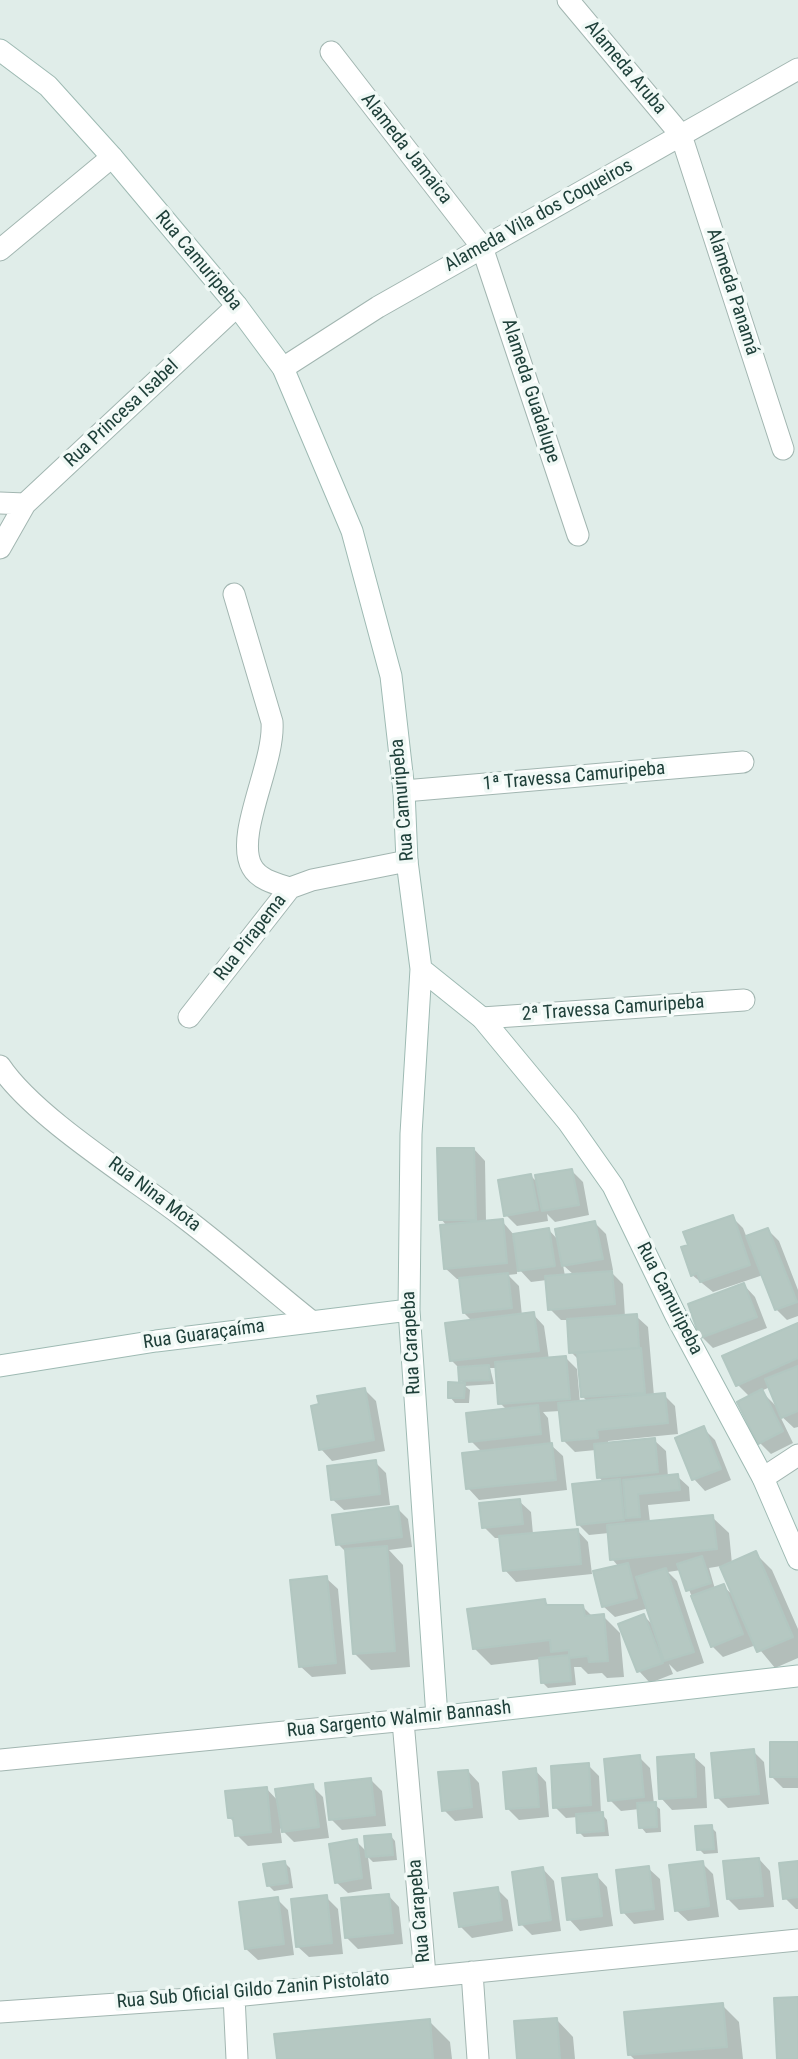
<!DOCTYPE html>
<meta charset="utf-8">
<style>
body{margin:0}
canvas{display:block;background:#e0ede9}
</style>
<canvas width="798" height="2059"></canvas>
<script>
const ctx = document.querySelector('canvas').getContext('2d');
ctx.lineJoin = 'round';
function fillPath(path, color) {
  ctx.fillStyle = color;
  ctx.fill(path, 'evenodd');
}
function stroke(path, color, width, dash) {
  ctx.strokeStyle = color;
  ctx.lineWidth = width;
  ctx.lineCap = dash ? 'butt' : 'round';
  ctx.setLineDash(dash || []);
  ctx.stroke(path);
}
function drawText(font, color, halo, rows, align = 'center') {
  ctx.font = font + ' "Roboto Condensed",sans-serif';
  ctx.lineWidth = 7;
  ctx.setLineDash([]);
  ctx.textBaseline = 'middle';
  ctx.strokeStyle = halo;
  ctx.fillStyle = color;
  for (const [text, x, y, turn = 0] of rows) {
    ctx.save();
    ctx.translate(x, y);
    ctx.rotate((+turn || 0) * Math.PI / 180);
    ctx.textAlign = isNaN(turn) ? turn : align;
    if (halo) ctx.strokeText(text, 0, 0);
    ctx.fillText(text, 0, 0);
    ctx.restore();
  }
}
fillPath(new Path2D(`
 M474,1149L485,1161L486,1222L502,1221L514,1235L549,1230L559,1241L595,1223L606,1234L613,1270L610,1271L623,1284L625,1317L636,1316L648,1327L654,1396L664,1395L675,1406L678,1434L608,1441V1444L654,1440L666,1451L668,1477L677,1476L689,1487L690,1501L648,1505L650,1522L712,1517L729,1533L732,1564L755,1553L772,1570L798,1629V1658L775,1668L756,1645L723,1657L712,1646L681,1570L668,1572L677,1581L704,1663L677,1672L669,1664L673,1674L650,1683L639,1671L620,1625L644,1616L654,1626L649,1608L615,1617L603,1606L619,1567L612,1559L609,1533L589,1535L578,1524L604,1483L599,1477L596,1450L575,1452L563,1440L560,1411L543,1412L548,1418L551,1445L563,1456L567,1490L479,1500L468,1488L482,1452L471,1441L507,1410L500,1403L497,1368H490L494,1384L465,1386L470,1390L469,1403H455L450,1397L465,1385L461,1380L460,1369L452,1361L473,1322L464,1313L461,1279H457L445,1268L447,1226L441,1219ZM563,1265L574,1275L565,1276ZM517,1267L531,1282L547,1280L550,1309L561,1320H569L571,1352L580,1361L583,1397L588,1402L580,1403L577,1369L566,1358L549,1360L544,1326L533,1314L522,1316L519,1286L508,1275L517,1274ZM721,1566L735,1597L723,1586L715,1589L709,1568Z
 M571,1170L583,1182L589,1215L555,1222L547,1214L548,1221L517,1226L506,1215L531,1176L539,1184Z
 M732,1217L743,1228L747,1238L768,1230L779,1241L798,1290V1316L787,1320L776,1309L763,1275L713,1292L692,1275Z
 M744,1285L755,1297L767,1328L713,1348L702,1337Z
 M798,1324V1427L794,1428L779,1414L793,1443L771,1454L760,1443L750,1397L738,1385ZM770,1387L779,1409L761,1391Z
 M365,1390L376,1401L385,1451L332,1461L321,1449V1406Z
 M704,1429L715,1440L731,1480L705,1491L694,1479L677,1439Z
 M375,1462L386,1473L390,1505L344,1510L332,1499Z
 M519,1501L531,1512L533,1534L577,1530L588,1542L592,1574L516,1582L505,1570L501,1538H495L484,1527Z
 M397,1508L408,1519L412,1547L389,1550L403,1565L410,1667L371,1670L354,1653L347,1553L338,1544Z
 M326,1578L338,1589L346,1674L312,1677L300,1666Z
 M545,1601L550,1607H583L593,1617L603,1616L620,1633L624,1677L607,1678L602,1673L588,1674L581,1667H574L576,1685L548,1688L543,1683L541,1659L491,1665L474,1648Z
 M798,1744V1788H783L772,1777Z
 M753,1751L764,1762L769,1804L728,1808L717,1797Z
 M693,1756L705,1767L707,1808L672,1810L661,1798Z
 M639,1757L650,1768L654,1804L660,1809L661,1832L646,1833L641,1827L640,1809L621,1811L610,1800Z
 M588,1765L599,1776L601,1813L607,1820L609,1836L584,1837L579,1832L578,1817L566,1818L555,1807Z
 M535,1770L546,1782L549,1817L519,1820L508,1809Z
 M468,1771L479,1783L483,1818L455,1821L444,1810Z
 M371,1780L382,1791L386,1826L342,1830L331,1819Z
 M312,1786L323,1797L329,1838L294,1842L280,1828L282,1843L248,1846L237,1835L235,1823L229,1817L266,1788L279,1802Z
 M711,1827L716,1832L718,1853L704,1854L699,1849Z
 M390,1835L395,1841L397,1860L373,1862L368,1857L372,1889L348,1893L336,1882L356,1841L367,1852Z
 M759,1859L770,1871L774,1907L739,1910L728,1899Z
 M285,1863L290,1868L293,1888L274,1891L268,1885Z
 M702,1863L713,1874L719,1917L688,1921L676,1910Z
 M798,1863V1909H796L785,1898Z
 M648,1868L660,1879L664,1920L634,1924L623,1912Z
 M543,1869L554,1881L561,1931L532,1935L521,1924Z
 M596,1875L607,1887L613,1926L580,1931L569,1919Z
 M497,1889L508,1900L513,1931L472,1938L460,1926Z
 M388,1895L399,1907L403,1944L358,1949L347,1938Z
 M326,1897L338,1909L343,1954L309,1957L297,1946Z
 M277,1899L288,1910L294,1955L258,1960L246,1949Z
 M722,2005L739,2022L743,2059H634L630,2055Z
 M557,2020L573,2037L575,2059H518Z
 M429,2021L450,2042L452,2059H278Z`), '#0003');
const building = new Path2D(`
 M437,1148H474L476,1220H439Z
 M572,1169L579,1205L542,1211L535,1175Z
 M531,1174L538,1210L504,1216L498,1180Z
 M733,1215L750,1265L700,1282L697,1273L691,1276L681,1247L688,1245L683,1232Z
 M503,1219L507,1263L444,1269L440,1225Z
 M595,1221L603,1259L562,1266L555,1229Z
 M549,1228L555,1266L518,1271L513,1234Z
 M768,1228L797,1302L775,1310L746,1236Z
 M612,1271L615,1304L548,1310L545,1276Z
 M508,1273L512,1308L463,1313L459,1278Z
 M744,1283L757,1317L700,1338L688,1304Z
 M534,1312L539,1351L450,1361L445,1323Z
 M637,1314L639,1348L569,1353L567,1319Z
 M798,1323V1358L736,1386L722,1356Z
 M641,1348L645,1393L581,1397L577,1353Z
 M566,1356L570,1399L498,1404L495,1362Z
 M489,1365L490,1380L459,1381L458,1367Z
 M798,1366V1411L781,1418L765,1379Z
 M448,1382L465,1383L464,1398H448Z
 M365,1388L374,1440L319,1450L311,1406L319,1404L317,1396Z
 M762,1389L783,1431L758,1444L737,1402Z
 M665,1393L668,1423L597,1430L598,1438L562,1441L558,1403Z
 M538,1405L541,1434L469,1442L466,1413Z
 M704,1426L721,1469L692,1480L675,1438Z
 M655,1438L658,1472L597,1478L594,1444Z
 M552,1443L556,1480L466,1489L462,1453Z
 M376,1460L380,1494L331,1500L327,1466Z
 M678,1474L680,1490L638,1494L640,1517L626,1518L623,1480Z
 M620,1479L624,1520L577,1525L572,1484Z
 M520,1499L523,1524L482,1528L479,1503Z
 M398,1506L402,1537L336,1545L332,1515Z
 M713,1515L717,1549L610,1560L607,1525Z
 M578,1529L581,1564L503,1571L499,1536Z
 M387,1546L395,1651L353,1654L345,1549Z
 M756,1551L793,1637L757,1652L720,1567Z
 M702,1556L711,1583L686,1591L677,1564Z
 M628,1563L637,1598L602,1607L593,1571Z
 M666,1568L694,1652L664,1661L636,1577Z
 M327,1576L336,1663L299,1667L290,1580Z
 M724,1584L743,1634L711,1647L691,1596Z
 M545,1599L546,1605H583L585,1616L604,1614L608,1661L589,1662L588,1656L569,1658V1650L551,1652L550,1640L473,1649L467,1609Z
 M644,1614L663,1663L637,1672L618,1624Z
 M569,1655L571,1681L541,1683L539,1658Z
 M770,1742H798V1777H770Z
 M754,1749L759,1794L715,1798L711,1753Z
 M694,1754L696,1797L659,1799L657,1757Z
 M640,1755L644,1797L608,1801L604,1759Z
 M589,1763L591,1805L553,1808L551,1766Z
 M536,1768L539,1807L506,1809L503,1772Z
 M468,1770L472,1807L442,1811L438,1772Z
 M371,1778L375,1815L329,1820L325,1783Z
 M313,1784L319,1827L282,1832L275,1789Z
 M267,1787L271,1832L235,1836L233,1818H228L225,1791Z
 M656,1802L657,1827L639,1828L637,1803Z
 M603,1812L604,1831L577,1833L576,1814Z
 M712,1825L714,1849L697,1850L695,1826Z
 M391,1834L393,1855L366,1857L364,1836Z
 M357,1839L362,1878L335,1883L329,1844Z
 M759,1858L763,1896L727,1899L723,1861Z
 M285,1861L288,1883L267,1886L263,1864Z
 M703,1861L709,1906L675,1911L669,1865Z
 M798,1861V1897L783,1899L779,1863Z
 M649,1866L654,1909L621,1913L616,1870Z
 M543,1867L551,1920L519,1925L512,1872Z
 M597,1874L602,1916L567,1920L562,1878Z
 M498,1887L502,1920L459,1927L454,1893Z
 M389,1894L393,1933L345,1938L341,1898Z
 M327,1895L332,1943L296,1947L291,1899Z
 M278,1897L284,1944L245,1949L239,1902Z
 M798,1997V2059H777L774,1998Z
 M723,2003L727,2047L628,2055L624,2012Z
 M557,2018L560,2059H517L514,2021Z
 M430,2019L433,2059H277L274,2034Z`);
fillPath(building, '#b5c8c2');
stroke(building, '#b2c7c1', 2);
const street = new Path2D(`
 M568,0L681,135L783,449
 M331,52L482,247L578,535
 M0,250L112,157
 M283,368L378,307L798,69
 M0,503L25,504L237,306
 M0,548L25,504
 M234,594L272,722C275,764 234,835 252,867C259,880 277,884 290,888
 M404,791L743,762
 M189,1017L290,888L312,880L407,861
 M482,1018L744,1000
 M0,1066C34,1117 131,1177 182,1216C226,1249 267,1286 311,1321
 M763,1478L798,1455
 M403,1721L425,1975
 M0,1760L437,1717
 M472,1972L478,2059
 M234,1996L237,2059
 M0,2012L234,1996L798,1940`);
const secondary = new Path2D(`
 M0,50L48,86L112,157L237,306L283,368L352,531L391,676L404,791L407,861L421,969L411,1134L409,1310L437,1717L798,1676
 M421,969L482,1018L568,1122L613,1186L675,1314L763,1478L798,1559
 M0,1366L156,1341L409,1310`);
stroke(street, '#a2b6b1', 23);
stroke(secondary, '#9ebab3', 23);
stroke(street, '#fff', 21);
stroke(secondary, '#fff', 21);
drawText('19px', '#1f403a', '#f1f9f6', [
 ["Alameda Aruba",625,68,50],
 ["Alameda Jamaica",406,149,52],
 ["Alameda Vila dos Coqueiros",539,216,-29],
 ["Rua Camuripeba",198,261,50],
 ["Alameda Panamá",732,292,72],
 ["Alameda Guadalupe",530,391,72],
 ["Rua Princesa Isabel",122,414,-43],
 ["1ª Travessa Camuripeba",574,777,-5],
 ["Rua Camuripeba",403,800,-95],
 ["Rua Pirapema",251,938,-52],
 ["2ª Travessa Camuripeba",613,1009,-4],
 ["Rua Nina Mota",154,1195,37],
 ["Rua Camuripeba",669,1299,63],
 ["Rua Guaraçaíma",204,1335,-8],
 ["Rua Carapeba",412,1343,-93],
 ["Rua Sargento Walmir Bannash",399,1720,-6],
 ["Rua Carapeba",420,1911,-95],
 ["Rua Sub Oficial Gildo Zanin Pistolato",253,1991,-5]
]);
</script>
